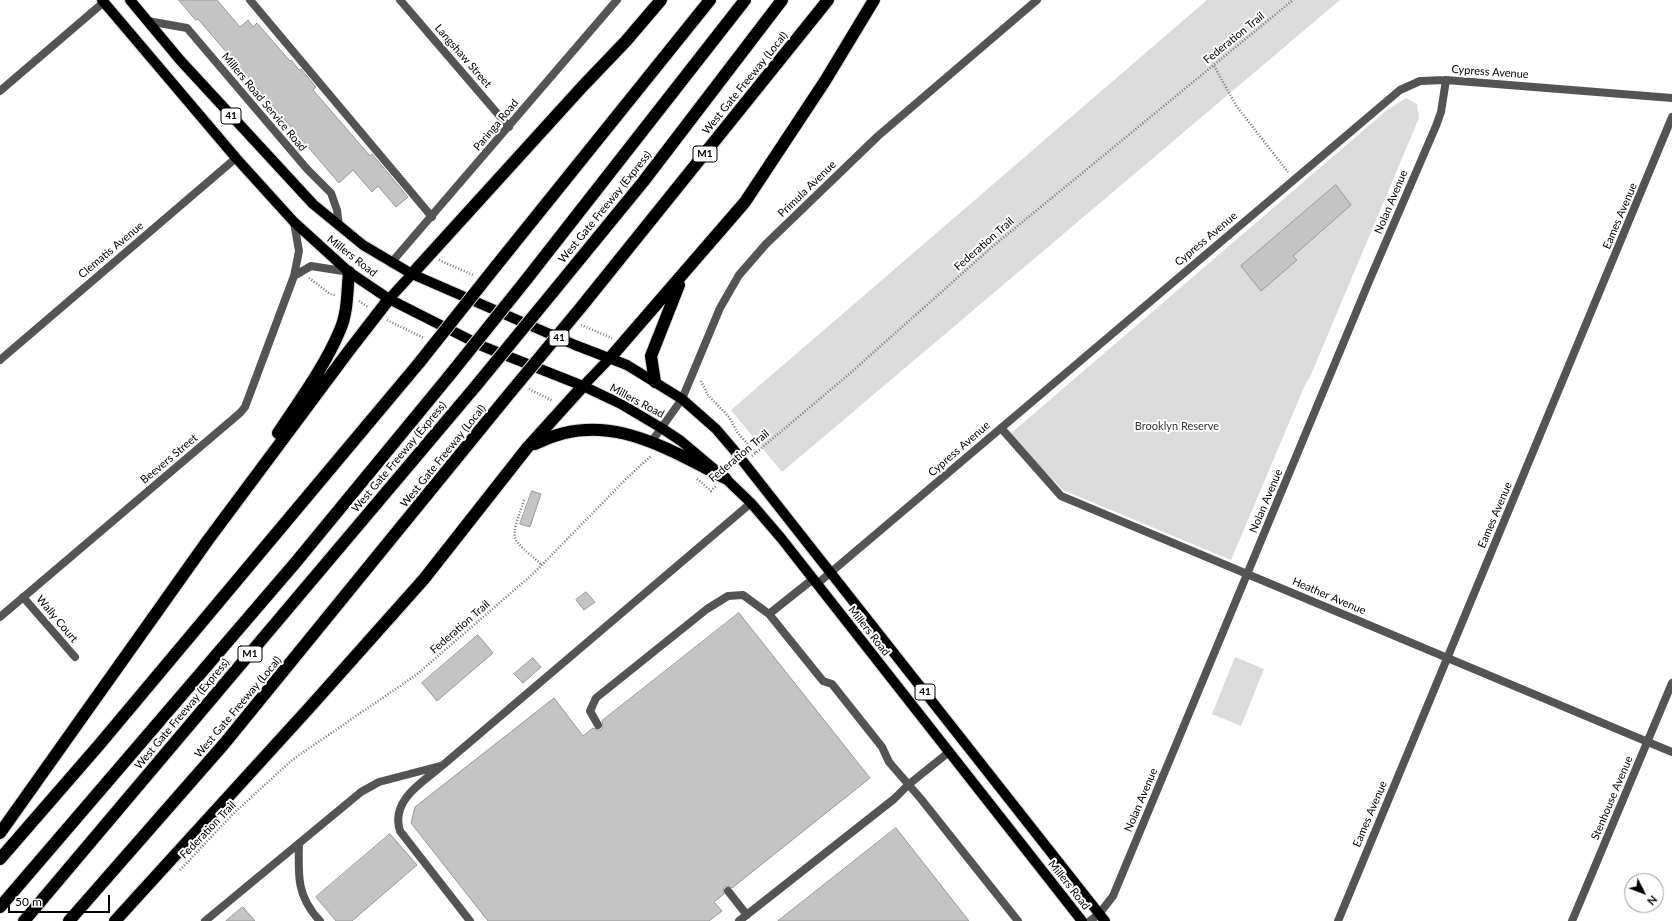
<!DOCTYPE html>
<style>
body{margin:0}
#map{position:relative;width:1672px;height:921px;overflow:hidden;background:#fff;font-family:Lato,sans-serif}
canvas{display:block}
.north{position:absolute;left:1624px;top:873px;width:40px;height:40px;box-sizing:border-box;background:#fff;border:1px solid #999;border-radius:50%;rotate:132deg;font-size:11px;font-weight:700;line-height:16px;text-align:center;color:#000}
.north::after{content:'';display:block;margin:auto;width:14px;height:18px;background:#000;clip-path:polygon(50% 0,100% 100%,50% 72%,0 100%)}
.scale{position:absolute;left:8px;top:895px;width:102px;height:18px;box-sizing:border-box;border:2px solid #000;border-top:0;padding-left:5px;font-size:12px;line-height:14px;white-space:nowrap;color:#000;-webkit-text-stroke:3px #fff;paint-order:stroke}
</style>
<div id="map">
<canvas width="1672" height="921"></canvas>
<div class="north">N</div>
<div class="scale">50 m</div>
</div>
<script>
const ctx = document.querySelector('canvas').getContext('2d');
ctx.lineJoin = 'round';
function fillPath(path, color) {
  ctx.fillStyle = color;
  ctx.fill(path, 'evenodd');
}
function stroke(path, color, width, dash) {
  ctx.strokeStyle = color;
  ctx.lineWidth = width;
  ctx.lineCap = dash ? 'butt' : 'round';
  ctx.setLineDash(dash || []);
  ctx.stroke(path);
}
function drawText(font, color, halo, rows, align = 'center') {
  ctx.font = font + ' Lato,sans-serif';
  ctx.lineWidth = 4;
  ctx.setLineDash([]);
  ctx.textBaseline = 'middle';
  ctx.strokeStyle = halo;
  ctx.fillStyle = color;
  for (const [text, x, y, turn = 0] of rows) {
    ctx.save();
    ctx.translate(x, y);
    ctx.rotate((+turn || 0) * Math.PI / 180);
    ctx.textAlign = isNaN(turn) ? turn : align;
    if (halo) ctx.strokeText(text, 0, 0);
    ctx.fillText(text, 0, 0);
    ctx.restore();
  }
}
fillPath(new Path2D(`
 M1207,0H1340L782,472L731,410Z
 M1406,98L1417,104L1419,118L1310,377L1305,385L1231,560L1063,490L1009,435L1386,111Z
 M1235,657L1264,669L1241,726L1212,714Z`), '#dbdbdb');
const building = new Path2D(`
 M179,0H217L240,27L248,20L253,27L257,23L290,61L291,60L299,70L301,69L316,87L313,90L370,156L372,154L408,197L396,207L378,186L372,192L353,170L339,183L198,19L196,20Z
 M1336,185L1351,205L1293,256L1297,260L1261,291L1241,266Z
 M532,491L541,494L530,527L520,524Z
 M586,592L595,602L584,610L576,600Z
 M739,613L870,778L732,888L728,886L724,887L723,891L724,894L714,902L722,911L709,921H488L411,823L415,807L554,698L583,736L593,728L598,730H601L603,725L602,721Z
 M478,635L493,653L437,701L422,683Z
 M533,658L541,667L523,683L514,674Z
 M896,828L969,921H778Z
 M390,834L417,865L352,921H336L316,897Z
 M243,907L255,921H226Z`);
fillPath(building, '#c4c4c4');
stroke(building, '#989898', 1);
const primary = new Path2D(`
 M102,0L236,158L294,222L349,272L389,299L482,346L583,386L621,404L663,429L681,441L725,478L751,503L781,538L1082,921
 M130,0L180,60L313,204L363,245L412,274L575,345L627,365L682,399L716,429L734,450L1105,921
 M389,299L412,274
 M583,386L610,358`);
const highway = new Path2D(`
 M496,266L710,0
 M412,274L582,87L626,41L661,0
 M526,280L745,0
 M553,292L643,182L782,0
 M582,306L828,0
 M610,358L745,202L825,81L874,0
 M655,382L651,356L679,285
 M278,433C300,400 325,366 340,330C348,312 347,291 349,272
 M535,444C604,408 664,447 725,478
 M0,833L208,540L348,352L389,299
 M0,859L99,745L419,363
 M0,907L296,562L449,376
 M24,921L475,387
 M69,921L224,744L505,399
 M115,921L310,707L424,579L527,448L583,386`);
stroke(primary, '#dbdbdb', 12);
stroke(highway, '#dbdbdb', 14);
stroke(new Path2D(`
 M1214,66L1237,107L1288,172
 M439,260L473,275
 M309,278L330,294L335,295
 M359,301L368,307
 M387,320L424,338
 M581,325L612,338
 M701,381L708,395L729,417L737,432L756,453
 M529,389L553,401
 M752,456L848,375L992,247L1293,0
 M697,479L711,491L716,486
 M524,500C510,543 508,535 542,565
 M180,870L232,815L292,760L416,675L534,573L627,478L651,456`), '#767676', 2.5, [1, 2]);
stroke(new Path2D(`
 M250,0L432,217
 M769,614L813,579
 M598,725L590,711L596,698L707,609L728,596L743,595L769,614L823,681L832,684L882,747L889,762L921,799L1018,921
 M299,844C298,876 297,897 320,921
 M728,891L747,915
 M205,921L361,792L379,782L440,766
 M470,921L400,831C390,800 423,782 443,765L751,503
 M739,921L894,799L908,785L949,752`), '#545454', 8);
stroke(new Path2D(`
 M400,0L509,127
 M148,21L187,28L307,169L331,193L337,210L339,226
 M0,91L104,2
 M391,263L617,0
 M294,276L311,266L349,272
 M0,360L236,158
 M1001,428L1061,496L1672,752
 M652,441L682,399L720,308L739,275L766,244L878,136L1037,0
 M817,584L1400,90L1420,81L1446,80L1672,98
 M23,597L75,657
 M0,617L240,413L245,407L294,276L299,251L294,222
 M1090,921L1099,914L1113,896L1370,279L1436,126L1441,112L1446,80
 M1338,921L1672,117
 M1572,921L1672,683`), '#545454', 8);
stroke(primary, '#000', 10);
stroke(highway, '#000', 12);
const highwayBridge = new Path2D(`
 M419,363L496,266
 M449,376L526,280
 M475,387L553,292
 M505,399L582,306`);
stroke(highwayBridge, '#dbdbdb', 14, []);
stroke(highwayBridge, '#000', 12);
for (const [x, y, w] of [
 [231,116,20],
 [705,154,24],
 [559,338,20],
 [250,654,24],
 [925,692,20]
]) {
  const box = new Path2D();
  box.roundRect(x - w / 2, y - 8, w, 16, 3);
  ctx.fillStyle = '#fff';
  ctx.fill(box);
  stroke(box, '#000', 1);
}
drawText('bold 10px', '#000', null, [
 ["41",231,116],
 ["M1",705,154],
 ["41",559,338],
 ["M1",250,654],
 ["41",925,692]
]);
drawText('11px', '#000', '#fff', [
 ["Federation Trail",1234,38,-39],
 ["Langshaw Street",463,56,49],
 ["Cypress Avenue",1490,72,4],
 ["West Gate Freeway (Local)",745,83,-51],
 ["Millers Road Service Road",264,102,50],
 ["Paringa Road",496,125,-50],
 ["Primula Avenue",807,189,-44],
 ["Nolan Avenue",1391,202,-67],
 ["West Gate Freeway (Express)",605,207,-51],
 ["Eames Avenue",1620,216,-67],
 ["Cypress Avenue",1206,239,-40],
 ["Federation Trail",984,244,-41],
 ["Clematis Avenue",111,250,-40],
 ["Millers Road",352,256,38],
 ["Millers Road",637,401,28],
 ["Cypress Avenue",959,449,-41],
 ["West Gate Freeway (Local)",443,456,-51],
 ["Federation Trail",739,456,-40],
 ["West Gate Freeway (Express)",399,457,-50],
 ["Beevers Street",169,459,-40],
 ["Nolan Avenue",1266,501,-67],
 ["Eames Avenue",1495,515,-67],
 ["Heather Avenue",1329,596,23],
 ["Wally Court",57,619,50],
 ["Federation Trail",460,627,-41],
 ["Millers Road",869,631,52],
 ["West Gate Freeway (Local)",238,707,-50],
 ["West Gate Freeway (Express)",182,714,-50],
 ["Stenhouse Avenue",1612,798,-67],
 ["Nolan Avenue",1141,800,-67],
 ["Eames Avenue",1370,814,-67],
 ["Federation Trail",208,830,-46],
 ["Millers Road",1069,885,52]
]);
drawText('11px', '#323232', '#fff', [
 ["Brooklyn Reserve",1177,426]
]);
</script>
